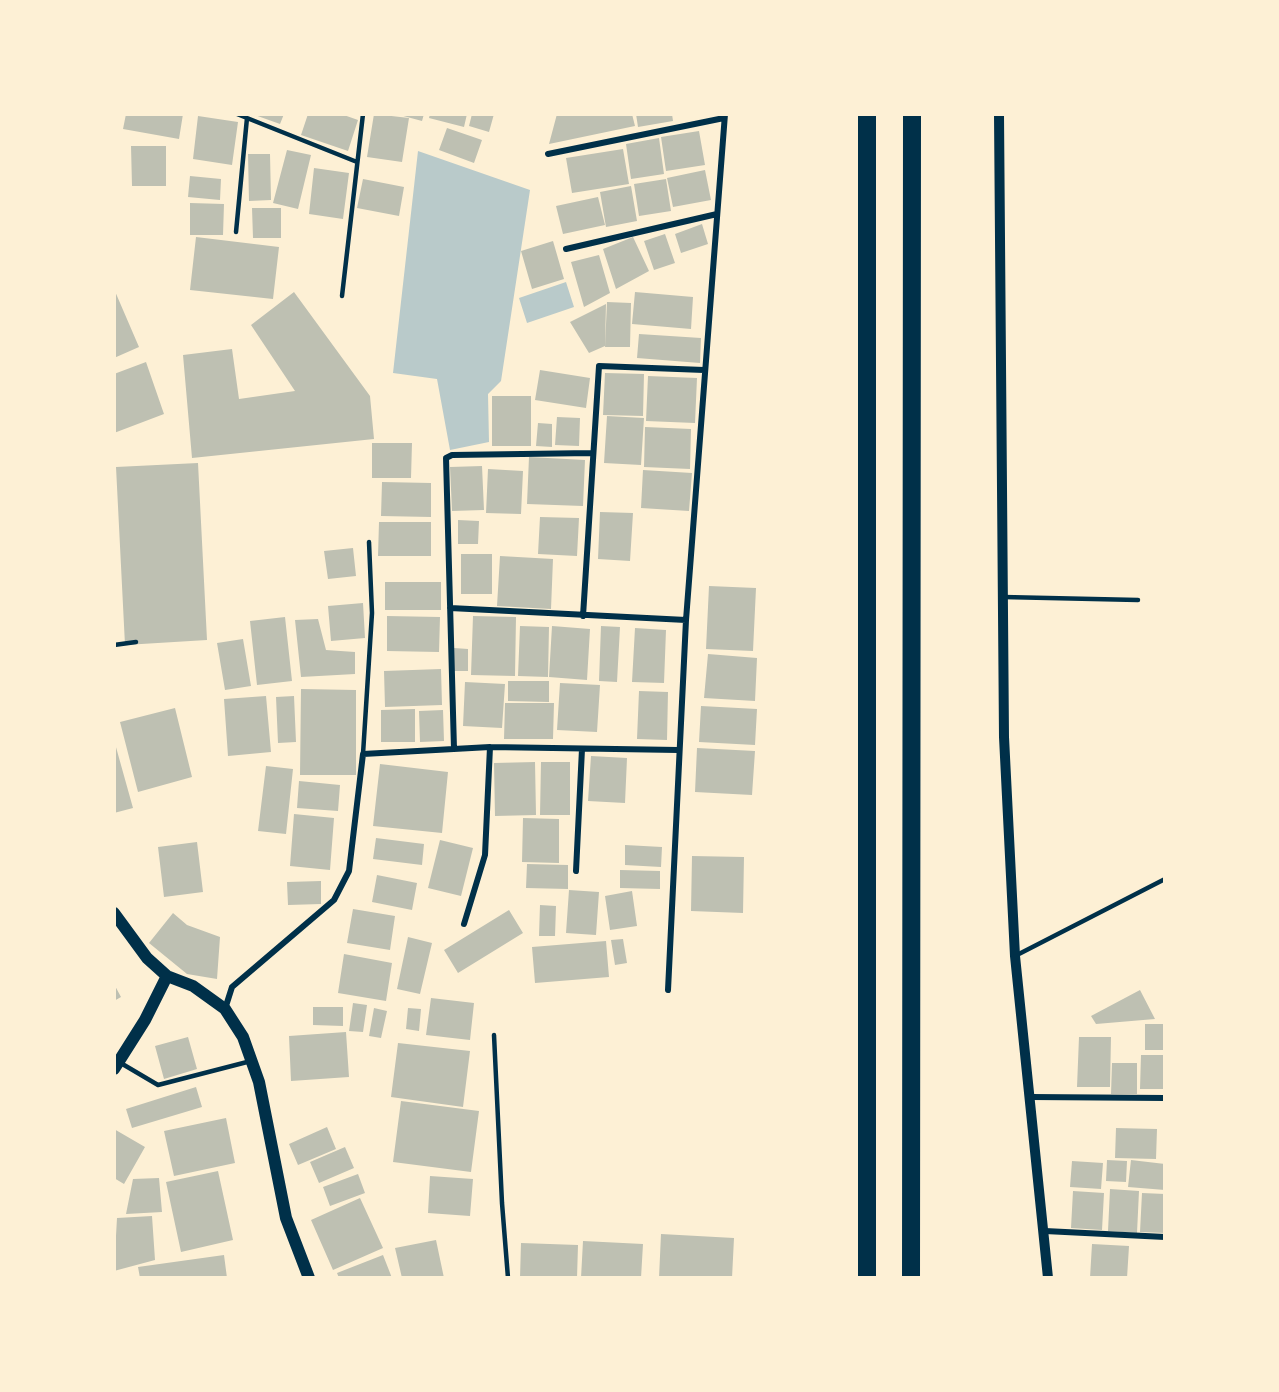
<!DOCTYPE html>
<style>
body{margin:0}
#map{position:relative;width:1279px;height:1392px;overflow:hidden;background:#fdf0d5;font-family:"PT Sans Narrow",sans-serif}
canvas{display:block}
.frame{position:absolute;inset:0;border:116px solid #fdf0d5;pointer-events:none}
</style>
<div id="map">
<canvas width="1279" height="1392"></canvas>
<div class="frame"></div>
</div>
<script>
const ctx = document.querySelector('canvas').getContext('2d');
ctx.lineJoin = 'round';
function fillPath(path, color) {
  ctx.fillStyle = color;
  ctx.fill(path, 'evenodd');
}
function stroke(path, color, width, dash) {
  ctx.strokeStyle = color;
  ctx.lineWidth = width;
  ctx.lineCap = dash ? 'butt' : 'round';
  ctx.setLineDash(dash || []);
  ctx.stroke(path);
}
fillPath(new Path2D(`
 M418,151L530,190L501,381L488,394L489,442L450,450L437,379L393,373Z
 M566,282L574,307L527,323L519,298Z`), '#b9caca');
fillPath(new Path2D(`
 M126,114H183L179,139L123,129Z
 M252,114H284L280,124Z
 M308,114H341L358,120L348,151L301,135Z
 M374,114L409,118L402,162L367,157Z
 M396,114H424L422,121Z
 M430,114H467L464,127L429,118Z
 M472,114H494L489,132L469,126Z
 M557,114H632L635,126L549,144Z
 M636,114H672L673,121L638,127Z
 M198,116L238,122L232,165L193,159Z
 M447,128L482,140L474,163L439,150Z
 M699,131L705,165L666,171L661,137Z
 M659,138L664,174L631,179L626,144Z
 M131,146H166V186H132Z
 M623,149L629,184L572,193L566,158Z
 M287,150L311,155L298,209L273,203Z
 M248,154H270L271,200L249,201Z
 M314,168L349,173L343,219L309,214Z
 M705,170L711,200L673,207L667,178Z
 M190,176L221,179L220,200L188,197Z
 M363,179L404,187L399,216L357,208Z
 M666,179L671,211L639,216L634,184Z
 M631,186L637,221L606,227L600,192Z
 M598,197L605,225L563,234L556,206Z
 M190,203L224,204L223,235H190Z
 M252,208H281V238H253Z
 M702,224L708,244L681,253L675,234Z
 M665,234L675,263L654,270L644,241Z
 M196,237L279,247L273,299L190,290Z
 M633,237L649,271L616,289L603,249Z
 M553,241L564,279L532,289L521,251Z
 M599,255L610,293L584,307L571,262Z
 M114,289L139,347L114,358Z
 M294,292L370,396L374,439L192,458L183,355L232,349L239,399L295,391L251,325Z
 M635,292L693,297L691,329L632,324Z
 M607,302L631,303L630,347H605Z
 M606,304L605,346L589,353L570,322Z
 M639,334L701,338L700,363L637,358Z
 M146,362L164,414L114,433V374Z
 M540,370L590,378L586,408L535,400Z
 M605,373L644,374L643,416L603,415Z
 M648,376L697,378L695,423L646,421Z
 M492,396H531V446H492Z
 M607,416L644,418L641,465L604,463Z
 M557,417L580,418L579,446L555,445Z
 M538,423L552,424V447L536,446Z
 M645,427L691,429L690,469L644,467Z
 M372,443H412L411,478H372Z
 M529,457L585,460L583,506L527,504Z
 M198,463L207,640L125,645L116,467Z
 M482,466L484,510L452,511L450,467Z
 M488,469L523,471L521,514L486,513Z
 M643,470L692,473L689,511L641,508Z
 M382,482L431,483V517L381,516Z
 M600,512L633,513L630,561L598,559Z
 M540,517L579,518L577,556L538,554Z
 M458,520L479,521L478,544H458Z
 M379,522H431V556H378Z
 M353,548L356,576L328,579L324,551Z
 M461,554H492V594H461Z
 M500,556L553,559L551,609L497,606Z
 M385,582H441V610H385Z
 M709,586L756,588L753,651L706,649Z
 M363,603L365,638L331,641L328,606Z
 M387,616L440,617L439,652L387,651Z
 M473,616L516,617L515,676L471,675Z
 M285,617L292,681L257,685L250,621Z
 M318,619L326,650L355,652V674L301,677L295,620Z
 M520,626L549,627L548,677L518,676Z
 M552,626L590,629L587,680L549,677Z
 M601,626L620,627L617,682L599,681Z
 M635,628L666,630L664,683L632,682Z
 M243,639L251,686L225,690L217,643Z
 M454,648L468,649V671H453Z
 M708,654L757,658L755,701L704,698Z
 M441,669L442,705L385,707L384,671Z
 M508,681H549V702L508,701Z
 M465,682L505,684L502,728L463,726Z
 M560,683L600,685L597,732L557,730Z
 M301,689L356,690V775H300Z
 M639,691L668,692L667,740L637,739Z
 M266,696L271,752L228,756L224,699Z
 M294,696L296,742L278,743L276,697Z
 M505,703H554L553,739H504Z
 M701,706L757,709L755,745L699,742Z
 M175,708L192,777L138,792L120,722Z
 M415,709V742H381V710Z
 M443,710L444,741L420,742L419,711Z
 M114,740L133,808L114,813Z
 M697,748L755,751L752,795L695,792Z
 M591,756L627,758L625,803L588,801Z
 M535,762L536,815L495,816L494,763Z
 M541,762H570V815H540Z
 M380,764L448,772L442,833L373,826Z
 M266,766L293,769L286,834L258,831Z
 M299,781L340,785L338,811L297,808Z
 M294,814L334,818L330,870L290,866Z
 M523,818L559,819V863L522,862Z
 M376,838L424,844L422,865L373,859Z
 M440,840L473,848L461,896L428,888Z
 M197,842L203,892L164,897L158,847Z
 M625,845L662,847L661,867L625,865Z
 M692,856L744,857L743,913L691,911Z
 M527,864L568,865V889L526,888Z
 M620,870L660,871V889L620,888Z
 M377,875L417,883L412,910L372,902Z
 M321,881V904L288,905L287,882Z
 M569,890L599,892L596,935L566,933Z
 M632,891L637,926L610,930L605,896Z
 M540,905L556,906L555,936H539Z
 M353,909L395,916L390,950L347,943Z
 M509,910L523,933L458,973L444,950Z
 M173,913L187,925L220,937L217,979L187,974L149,943Z
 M408,937L432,943L420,994L397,989Z
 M623,939L627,963L615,965L611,940Z
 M606,941L609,977L535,983L532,947Z
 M344,954L392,963L386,1001L338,993Z
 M114,984L121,997L114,1001Z
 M1140,990L1155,1019L1096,1024L1091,1016Z
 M431,998L474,1003L470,1040L426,1035Z
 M353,1003L367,1005L363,1032L349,1031Z
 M313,1007H343V1026L313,1025Z
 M374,1008L387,1011L381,1038L369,1036Z
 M408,1008L421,1009L419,1031L406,1029Z
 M1145,1024H1165V1050H1145Z
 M346,1032L349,1077L291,1081L289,1036Z
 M188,1037L197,1069L164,1079L155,1046Z
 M1079,1037H1111L1110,1087H1077Z
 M398,1043L470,1051L463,1107L391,1097Z
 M1141,1055H1165V1089H1140Z
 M1112,1063H1137V1094H1111Z
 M196,1087L202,1107L132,1128L126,1109Z
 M401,1101L479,1111L471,1172L393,1162Z
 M226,1118L235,1163L174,1176L164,1131Z
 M327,1127L336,1149L298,1165L289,1144Z
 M1116,1128L1157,1129L1156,1159L1115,1158Z
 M114,1129L145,1147L124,1184L114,1178Z
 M345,1147L354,1168L319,1183L310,1162Z
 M1107,1160L1127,1161L1126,1182L1106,1181Z
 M1131,1160L1165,1164V1190L1128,1187Z
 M1072,1161L1103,1163L1101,1189L1070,1187Z
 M218,1171L233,1240L181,1252L166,1182Z
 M358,1174L365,1193L330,1206L323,1187Z
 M430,1176L473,1179L470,1216L428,1213Z
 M159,1178L162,1212L126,1214L133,1179Z
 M1110,1189L1139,1191L1137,1233L1108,1231Z
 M1073,1191L1104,1193L1102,1230L1071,1228Z
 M1142,1193L1165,1194V1233L1140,1232Z
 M360,1198L383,1248L333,1270L311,1220Z
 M152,1216L155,1260L114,1271L117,1218Z
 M661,1234L734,1238L732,1278H659Z
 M436,1240L444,1278H402L395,1248Z
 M583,1241L643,1244L641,1278H581Z
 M521,1243L578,1245L577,1278H520Z
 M1092,1244L1129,1246L1127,1278H1090Z
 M224,1255L227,1278H140L138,1267Z
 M383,1255L392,1278H339L337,1273Z`), '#bec0b2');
stroke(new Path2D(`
 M237,114L357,162
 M236,232L247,118
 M342,296L363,114
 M1003,597L1138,600
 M114,645L136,642
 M363,754L372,613L369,542
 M1015,956L1165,879
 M494,1035L502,1203L508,1278
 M119,1062L158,1085L251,1061`), '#003049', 4.5);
stroke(new Path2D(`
 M548,154L724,118
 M566,249L717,214
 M450,608L686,620
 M583,616L599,366L704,370
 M454,749L446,458L452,455L592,453
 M576,871L582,749
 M464,924L485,855L490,747
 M668,990L686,620L725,114
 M225,1009L232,987L334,900L349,871L363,754L490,747L678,750
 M1031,1097L1165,1098
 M1045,1231L1165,1237`), '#003049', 6);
stroke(new Path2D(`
 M999,114L1004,737L1015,956L1048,1278`), '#003049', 10);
stroke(new Path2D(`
 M114,913L147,958L167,976L193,986L225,1009L243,1037L259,1082L286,1218L309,1278
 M114,1069L145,1020L167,976`), '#003049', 12);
stroke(new Path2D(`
 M867,1278V114
 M911,1278L912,114`), '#003049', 18);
</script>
